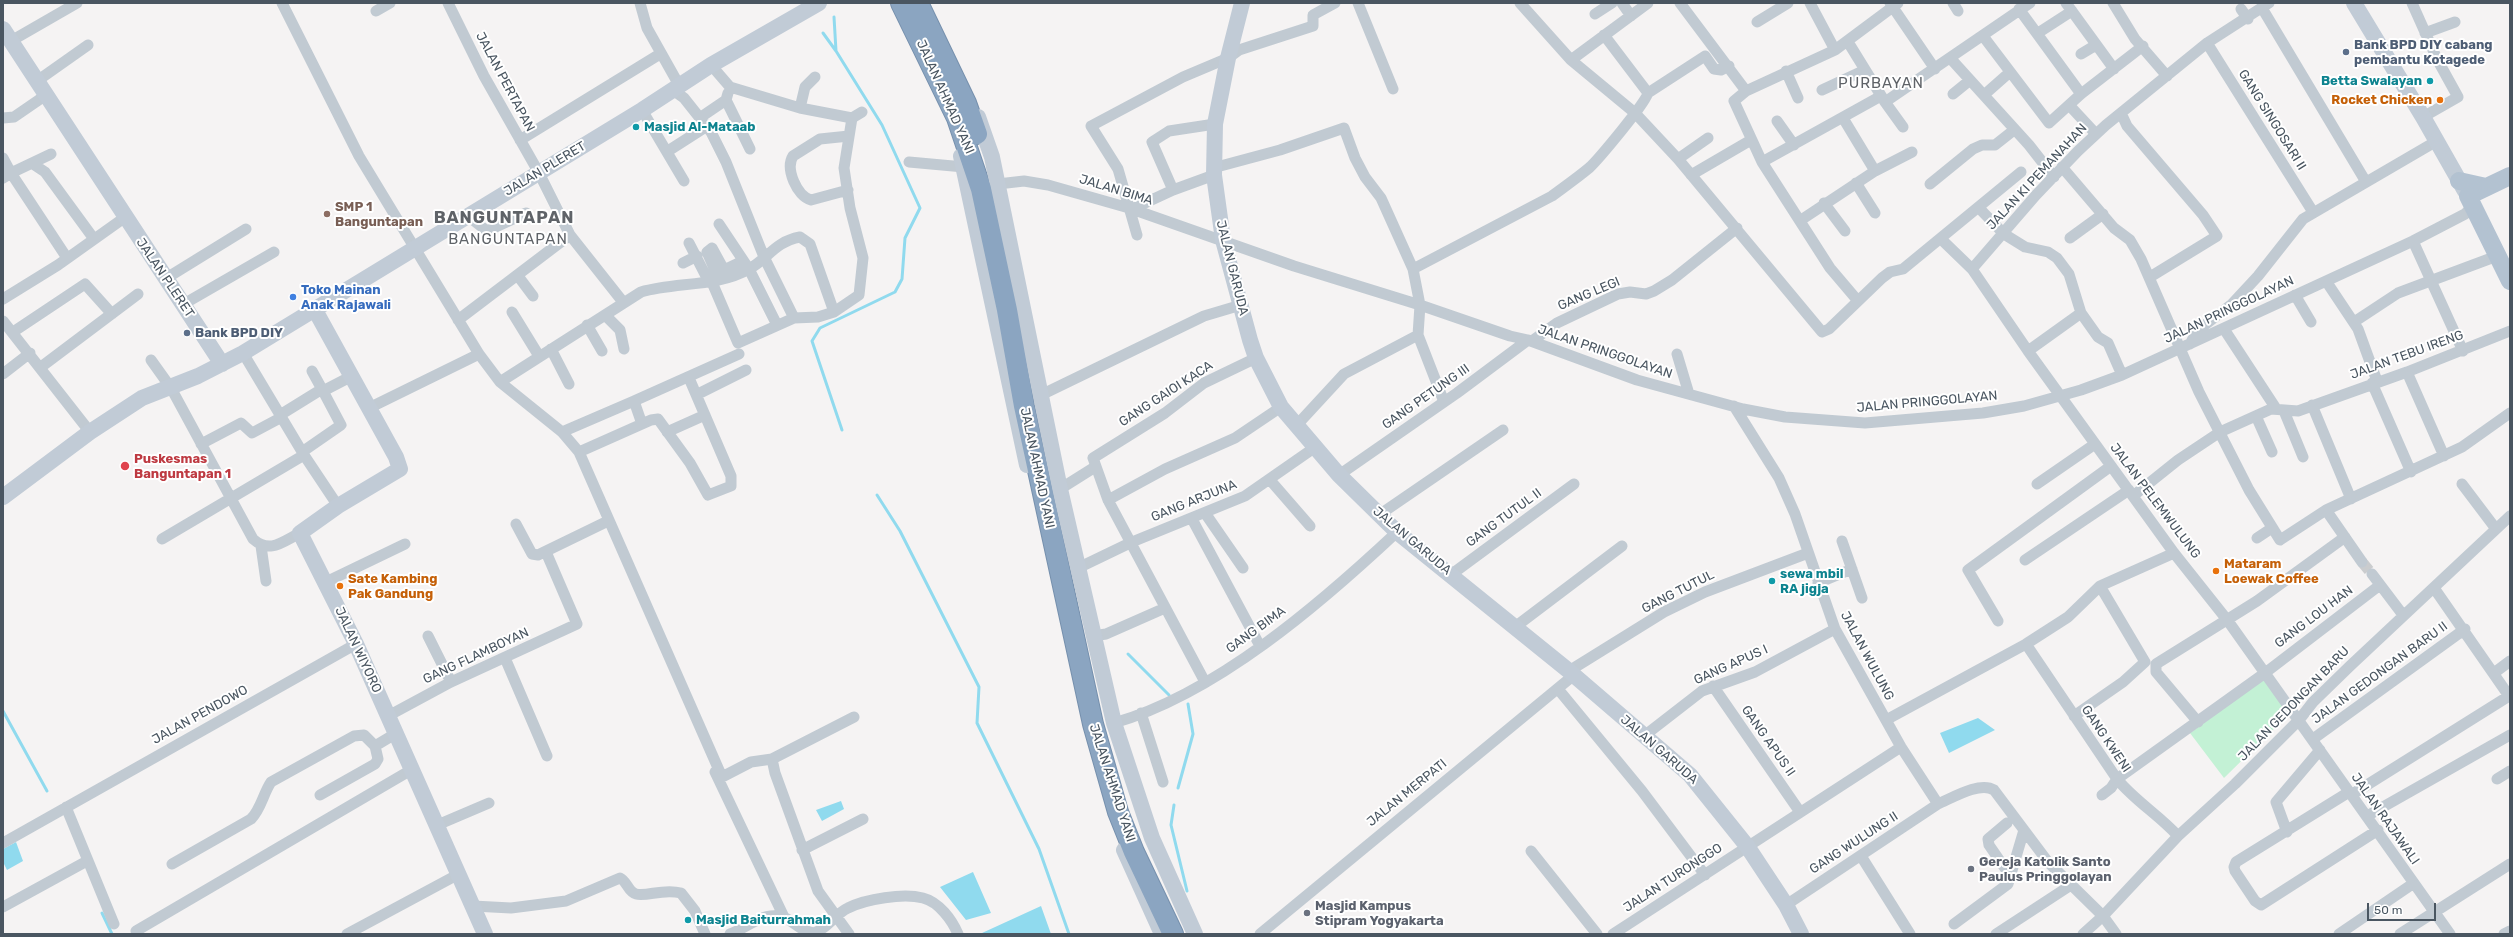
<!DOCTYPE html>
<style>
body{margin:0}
#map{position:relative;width:2513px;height:937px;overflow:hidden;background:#f5f3f3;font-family:Rubik,sans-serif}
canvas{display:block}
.frame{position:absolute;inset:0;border:4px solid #4a5661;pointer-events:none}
.scale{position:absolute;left:2367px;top:903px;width:69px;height:18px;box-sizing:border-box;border:2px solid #4a5661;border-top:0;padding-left:5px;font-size:12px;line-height:14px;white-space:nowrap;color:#4a5661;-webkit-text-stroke:3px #fff;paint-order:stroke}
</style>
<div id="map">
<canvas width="2513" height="937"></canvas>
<div class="frame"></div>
<div class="scale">50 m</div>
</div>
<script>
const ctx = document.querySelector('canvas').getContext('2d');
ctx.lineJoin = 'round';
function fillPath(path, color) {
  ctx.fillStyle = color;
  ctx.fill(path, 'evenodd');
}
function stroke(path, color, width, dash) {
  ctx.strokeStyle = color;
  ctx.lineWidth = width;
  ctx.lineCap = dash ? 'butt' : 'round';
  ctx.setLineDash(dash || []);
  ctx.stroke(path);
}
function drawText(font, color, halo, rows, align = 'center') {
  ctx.font = font + ' Rubik,sans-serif';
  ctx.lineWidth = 4;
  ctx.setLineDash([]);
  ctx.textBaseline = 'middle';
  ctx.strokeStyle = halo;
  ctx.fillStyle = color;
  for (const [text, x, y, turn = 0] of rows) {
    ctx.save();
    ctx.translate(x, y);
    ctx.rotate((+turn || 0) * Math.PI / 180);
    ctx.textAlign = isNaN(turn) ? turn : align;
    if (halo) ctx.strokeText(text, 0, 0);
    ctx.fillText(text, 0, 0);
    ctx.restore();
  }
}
fillPath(new Path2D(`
 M2264,679L2289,714L2224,778L2190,733Z`), '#c3f1d5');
fillPath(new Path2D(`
 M1978,718L1995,730L1949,753L1940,733Z
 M841,801L844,809L822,821L816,810Z
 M16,842L23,861L7,870L3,862V849Z
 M973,872L991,913L966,920L940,887Z
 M1041,906L1051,934H982V933Z`), '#90daee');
stroke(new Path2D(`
 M834,17L836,51L882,125L920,208L905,238L902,279L895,292L820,328L812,341L842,430
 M823,33L836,51
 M877,495L900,531L979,687L977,723L1039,849L1069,934
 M1128,654L1169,695
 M3,711L47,791
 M1178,788L1193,734L1188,704
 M1174,805L1171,825L1187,891
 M102,913L112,934`), '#90daee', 3);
stroke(new Path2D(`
 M2362,562L2372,574`), '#caccce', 11, [11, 5.5]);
const highway = new Path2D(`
 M901,3L957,118L981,189L1007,310L1024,406L1093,724L1118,812L1134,852L1173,934
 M918,3L966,103L977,134`);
stroke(highway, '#7690ad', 22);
stroke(new Path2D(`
 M282,3L359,156L479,354L500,382L562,432L579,452L722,777L751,762L772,759
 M448,3L484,76L539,173L570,235L623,302
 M640,3L647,28L679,85
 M1358,3L1393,89
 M1520,3L1571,60L1635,113L1678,159L1822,332L1829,329L1882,278L1890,272L1903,269L2021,172
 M1622,3L1631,16
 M1680,3L1746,91
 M1810,3L1835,50
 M1890,3L1935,69
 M1953,3L1958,11
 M2066,3L2114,69
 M2113,3L2135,39L2167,76
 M2412,3L2437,59L2458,97L2423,117
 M2262,8L2366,182
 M2019,9L2081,94
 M2241,9L2248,19
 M376,11L390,3
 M1595,14L1612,3
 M1757,22L1788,3
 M2038,33L2072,11
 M2425,33L2455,22
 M1983,36L2049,123L2081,94L2143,46
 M11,41L77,3
 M1848,42L1885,102L2030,3
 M2207,43L2313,212
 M2081,54L2096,45
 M1951,59L2029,145L2054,177
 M1571,60L1648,3
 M711,65L730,87L800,108L852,118L844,168L850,208L863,258L859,295L834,312L818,317L794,318L738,343L711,280
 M1786,71L1798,98
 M37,81L88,45
 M673,90L684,98L711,132L726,162L764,257L794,318
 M1822,90L1865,70
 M1648,93L1705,56L1714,69L1721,70L1729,66
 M1953,94L1969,81
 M1984,95L2010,72
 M726,100L750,149
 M1885,102L1903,127
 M2069,105L2096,134
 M800,108L805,87L815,77
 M642,110L684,181
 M2121,113L2127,126L2203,215L2217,236L2150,277
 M701,117L726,100L728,93
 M3,118L14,117L46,95
 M852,118L862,112
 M1843,118L1875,171
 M1777,121L1794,145
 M520,140L660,54
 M668,151L707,126
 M51,154L11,173L67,258
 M3,158L11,173L3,178
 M1678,159L1708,138
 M909,162L964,167
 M1762,162L1881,96
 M33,164L45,172L94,239
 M2062,167L2114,228L2130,240L2141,259L2199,392L2249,490L2280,540L2326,510L2462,447L2510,413
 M1213,168L1280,150L1344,128L1355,158L1365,177L1381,198L1413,269L1420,305L1418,335L1444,402
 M1691,175L1751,140
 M1856,183L1875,213
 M998,184L1024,181L1048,185L1129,208L1294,266L1420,305L1510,336L1528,340L1637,380L1743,409L1785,417L1865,423L1983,413L2024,406L2081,390L2122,375L2413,241L2465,214L2473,206
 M1930,184L1973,149L1982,145H1995L2014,130
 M848,190L811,200C797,196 785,169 793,156L820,139L849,136
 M1173,190L1152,142L1169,131L1215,124
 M1824,203L1845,231
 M1979,208L2004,234L2025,247L2048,252L2057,258L2069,274L2081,313L2098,337L2108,343L2122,375
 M1132,209L1173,190L1214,175
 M468,216L487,231L526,213
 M1801,220L1875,171L1912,152
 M719,224L749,269L777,325
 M1137,235L1118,169L1091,126L1183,77L1228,58L1239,50L1313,26V15L1335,3
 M2070,238L2103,214
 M1941,239L1972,269L2028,351L2174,553L2228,621L2450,934
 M2413,241L2463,351
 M689,243L708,280
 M683,263L697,256
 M1413,269L1552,196C1564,187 1577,178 1589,168C1597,161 1649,99 1648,93L1604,35
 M1972,269L2036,195L2078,151L2106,125L2207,43L2269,3
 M518,276L533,296
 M165,279L246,229
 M719,279L707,252L712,248L724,270L743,261
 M2326,281L2358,329L2377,381
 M2295,295L2311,322
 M3,299L58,265L124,218
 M1858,301L1830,268L1762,162L1734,101L1746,91L1835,50L1898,3
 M182,305L274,252
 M512,312L539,356
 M605,315L620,330L624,349
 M458,320L570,235
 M3,321L90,432
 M2354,322L2398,293L2497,256
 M587,325L602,351
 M2224,329L2275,407
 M13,332L85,284L112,314
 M1532,341L1557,323L1618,294L1630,292L1646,294L1654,291L1672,280L1737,228
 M2190,344L2197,331L2232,304L2258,276L2303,219L2435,142
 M551,349L569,384
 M2028,351L2081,313
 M243,353L304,455L338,506
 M1677,354L1689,394
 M151,360L171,388L253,539C270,554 282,542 300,533
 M41,367L138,294
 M312,371L323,391
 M2407,372L2444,456
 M3,374L30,353
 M500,382L641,292C675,282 718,287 749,269C769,258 774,242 800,237L810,244L834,312
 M2372,383L2411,472
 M698,394L746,370
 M1041,395L1204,316L1241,305
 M2312,405L2351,499
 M1734,406L1779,478L1795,514L1835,629L1901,747L1938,804C1952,798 1980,781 1994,790L2048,862L2103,916L2116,934
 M369,408L479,354
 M2284,411L2303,457
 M280,415L322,389
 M2256,416L2272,452
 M642,424L651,420L658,419L690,463L708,495L731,486V476L689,378
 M1296,426L1344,374L1418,335
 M562,432L634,401
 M667,432L705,415
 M201,444L241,423L252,433L282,417
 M302,452L341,425L323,391L352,376
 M579,452L642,424L634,401L739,354
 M1339,475L1457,393L1528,340
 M1270,480L1310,526
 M2037,484L2095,444
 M2462,484L2496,529
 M1060,489L1095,467
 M2133,496L2178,460L2220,432L2271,409L2298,411L2407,372L2510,331
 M1108,500L1165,469L1235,438L1281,407
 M2326,510L2362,562
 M1205,513L1243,568
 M1379,515L1503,430
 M1192,519L1260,646
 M516,524L532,554L538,555L608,521
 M2257,538L2272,528
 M162,539L304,455
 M1842,541L1862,598
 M261,546L266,581
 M2025,560L2129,490
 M1078,568L1132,542L1245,496L1314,448
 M1452,574L1574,484
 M2372,574L2403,615
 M326,582L405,544
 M1818,583L1852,569
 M1998,621L1968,570L2111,466
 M1515,627L1622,546
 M428,636L451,682
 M1093,636L1106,634L1165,608
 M2026,644L2117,779C2135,801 2159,815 2178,836
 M505,658L547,756
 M1569,671L1664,612L1705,592L1808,553
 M2494,673L2510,661
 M1205,682L1108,500L1093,458L1165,413L1204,383L1256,358
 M1713,686L1800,812
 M1558,689L1642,791L1705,875
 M1141,713L1163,782
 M388,716L451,682L577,624L546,552
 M2074,716L2123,682L2145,662L2100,586
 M1886,720L2026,644L2068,617L2100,586L2174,553
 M2198,722L2156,672V664L2257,601L2345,537
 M1114,723C1216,694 1320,604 1397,532
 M1644,736L1702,691L1755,672L1835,629
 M2313,739L2465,629
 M715,772L784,917
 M2497,779L2510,771
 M2349,792L2236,862L2234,867L2235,871L2255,901L2261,905L2378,830
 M320,795L375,764L378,759L375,746
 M2102,795L2111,788L2117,779L2265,673L2380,585
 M2351,795L2509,696L2434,588
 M66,807L114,924
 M2367,816L2510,735
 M2007,823L1988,839L1989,845L2011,877
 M435,826L489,803
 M2287,832L2276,802L2320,750
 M3,843L356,644
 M802,850L863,819
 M1531,851L1597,934
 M1861,856L1910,934
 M172,864L251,819C261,809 263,794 271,782L354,736L364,735L375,746L395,734
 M1786,905L1938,804
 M473,906L511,908L566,901L620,878C627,881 628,892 636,894C647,897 663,888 681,893L695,911L705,934
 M3,907L87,861
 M1954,924L2008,884L2024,830
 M136,931L411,770
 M347,934L457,875
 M730,934C749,927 768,907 789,920C797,925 804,932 814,933C827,929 835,914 848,908C866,899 903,893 923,898C939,902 952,920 958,934
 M849,934L818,891L775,773L772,759L854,717
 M1260,934L1574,675
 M1613,934L1901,747
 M1996,934L2071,885
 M2083,934L2103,916L2178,836L2235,784L2299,720L2313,702L2350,666L2510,516
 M2339,934L2414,883
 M2400,934L2510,864
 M2504,934L2510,931`), '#c1cad2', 11);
stroke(new Path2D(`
 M1242,3L1228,58L1215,124L1214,175L1223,240L1250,340L1256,358L1281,407L1339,475L1397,532L1569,671L1690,775L1747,846L1786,905L1801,934
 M2354,3L2423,117L2465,191
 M3,29L222,364
 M978,117L992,157L1060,489L1114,723L1152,838L1195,934
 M961,156L1027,465
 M315,310L396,457L400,469L338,506L300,533L356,644L485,934
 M3,497L90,432L142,398L198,376L243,353L642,110L711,65L819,3
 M1124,850L1162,934`), '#c1cbd6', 16);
stroke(new Path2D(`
 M2510,176L2468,196L2510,281
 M2459,181L2486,187`), '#b3c2d1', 18);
stroke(highway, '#8ba5c1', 20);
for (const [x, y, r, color] of [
 [2346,52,4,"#5c6f8a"],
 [2430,81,4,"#0f9aa8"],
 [2440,100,4,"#e8710a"],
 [636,127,4,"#0f9aa8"],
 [327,214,4,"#8d6e63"],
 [293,297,4,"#3f7fe0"],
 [187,333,4,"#5c6f8a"],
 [125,466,5,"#e0444e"],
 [2216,571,4,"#e8710a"],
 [1772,581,4,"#0f9aa8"],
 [340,586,4,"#e8710a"],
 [1971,869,4,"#6b7280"],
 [1307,913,4,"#6b7280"],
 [688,920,4,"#0f9aa8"]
]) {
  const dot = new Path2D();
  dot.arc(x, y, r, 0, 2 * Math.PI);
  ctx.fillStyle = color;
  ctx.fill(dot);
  stroke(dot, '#fff', 1.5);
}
drawText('bold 13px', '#4e5e75', '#fff', [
 ["Bank BPD DIY cabang",2354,45],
 ["pembantu Kotagede",2354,60],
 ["Bank BPD DIY",195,333]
], 'left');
drawText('bold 13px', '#0d838f', '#fff', [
 ["Betta Swalayan",2422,81,"right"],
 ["Masjid Al-Mataab",644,127],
 ["sewa mbil",1780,574],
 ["RA jigja",1780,589],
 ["Masjid Baiturrahmah",696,920]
], 'left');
drawText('13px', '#4a5661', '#fff', [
 ["JALAN PERTAPAN",505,82,62],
 ["JALAN AHMAD YANI",945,97,66],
 ["GANG SINGOSARI II",2272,120,58],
 ["JALAN PLERET",545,169,-31],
 ["JALAN KI PEMANAHAN",2037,177,-47],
 ["JALAN BIMA",1116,190,17],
 ["JALAN GARUDA",1232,268,76],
 ["JALAN PLERET",165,278,56],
 ["GANG LEGI",1589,294,-23],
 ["JALAN PRINGGOLAYAN",2229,310,-25],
 ["JALAN PRINGGOLAYAN",1605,352,19],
 ["JALAN TEBU IRENG",2407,355,-20],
 ["GANG GAIOI KACA",1166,394,-33],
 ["GANG PETUNG III",1426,397,-35],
 ["JALAN PRINGGOLAYAN",1927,402,-5],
 ["JALAN AHMAD YANI",1037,468,78],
 ["GANG ARJUNA",1194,501,-22],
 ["JALAN PELEMWULUNG",2155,501,53],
 ["GANG TUTUL II",1504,518,-36],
 ["JALAN GARUDA",1412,541,40],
 ["GANG TUTUL",1678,592,-27],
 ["GANG LOU HAN",2314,617,-37],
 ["GANG BIMA",1256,630,-36],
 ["JALAN WIYORO",358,650,65],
 ["GANG FLAMBOYAN",476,656,-25],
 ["JALAN WULUNG",1867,656,62],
 ["GANG APUS I",1731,665,-24],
 ["JALAN GEDONGAN BARU II",2380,673,-36],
 ["JALAN GEDONGAN BARU",2294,704,-46],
 ["JALAN PENDOWO",200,715,-29],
 ["GANG KWENI",2106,739,56],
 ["GANG APUS II",1768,741,55],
 ["JALAN GARUDA",1659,750,41],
 ["JALAN AHMAD YANI",1112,783,72],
 ["JALAN MERPATI",1407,793,-39],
 ["JALAN RAJAWALI",2385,819,55],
 ["GANG WULUNG II",1854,843,-33],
 ["JALAN TURONGGO",1673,878,-33]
]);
drawText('bold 13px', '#c56008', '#fff', [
 ["Rocket Chicken",2432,100,"right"],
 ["Mataram",2224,564],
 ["Loewak Coffee",2224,579],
 ["Sate Kambing",348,579],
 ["Pak Gandung",348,594]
], 'left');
drawText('bold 13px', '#785e54', '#fff', [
 ["SMP 1",335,207],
 ["Banguntapan",335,222]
], 'left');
drawText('bold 13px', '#366cbe', '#fff', [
 ["Toko Mainan",301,290],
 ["Anak Rajawali",301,305]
], 'left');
drawText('bold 13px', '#be3a42', '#fff', [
 ["Puskesmas",134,459],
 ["Banguntapan 1",134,474]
], 'left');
drawText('bold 13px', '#5b616d', '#fff', [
 ["Gereja Katolik Santo",1979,862],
 ["Paulus Pringgolayan",1979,877],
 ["Masjid Kampus",1315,906],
 ["Stipram Yogyakarta",1315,921]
], 'left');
ctx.letterSpacing = '1px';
drawText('15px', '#5f6368', '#fff', [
 ["PURBAYAN",1881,84],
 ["BANGUNTAPAN",508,240]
]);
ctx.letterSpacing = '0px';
ctx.letterSpacing = '1px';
drawText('bold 17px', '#5f6368', '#fff', [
 ["BANGUNTAPAN",504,218]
]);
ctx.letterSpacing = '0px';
</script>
